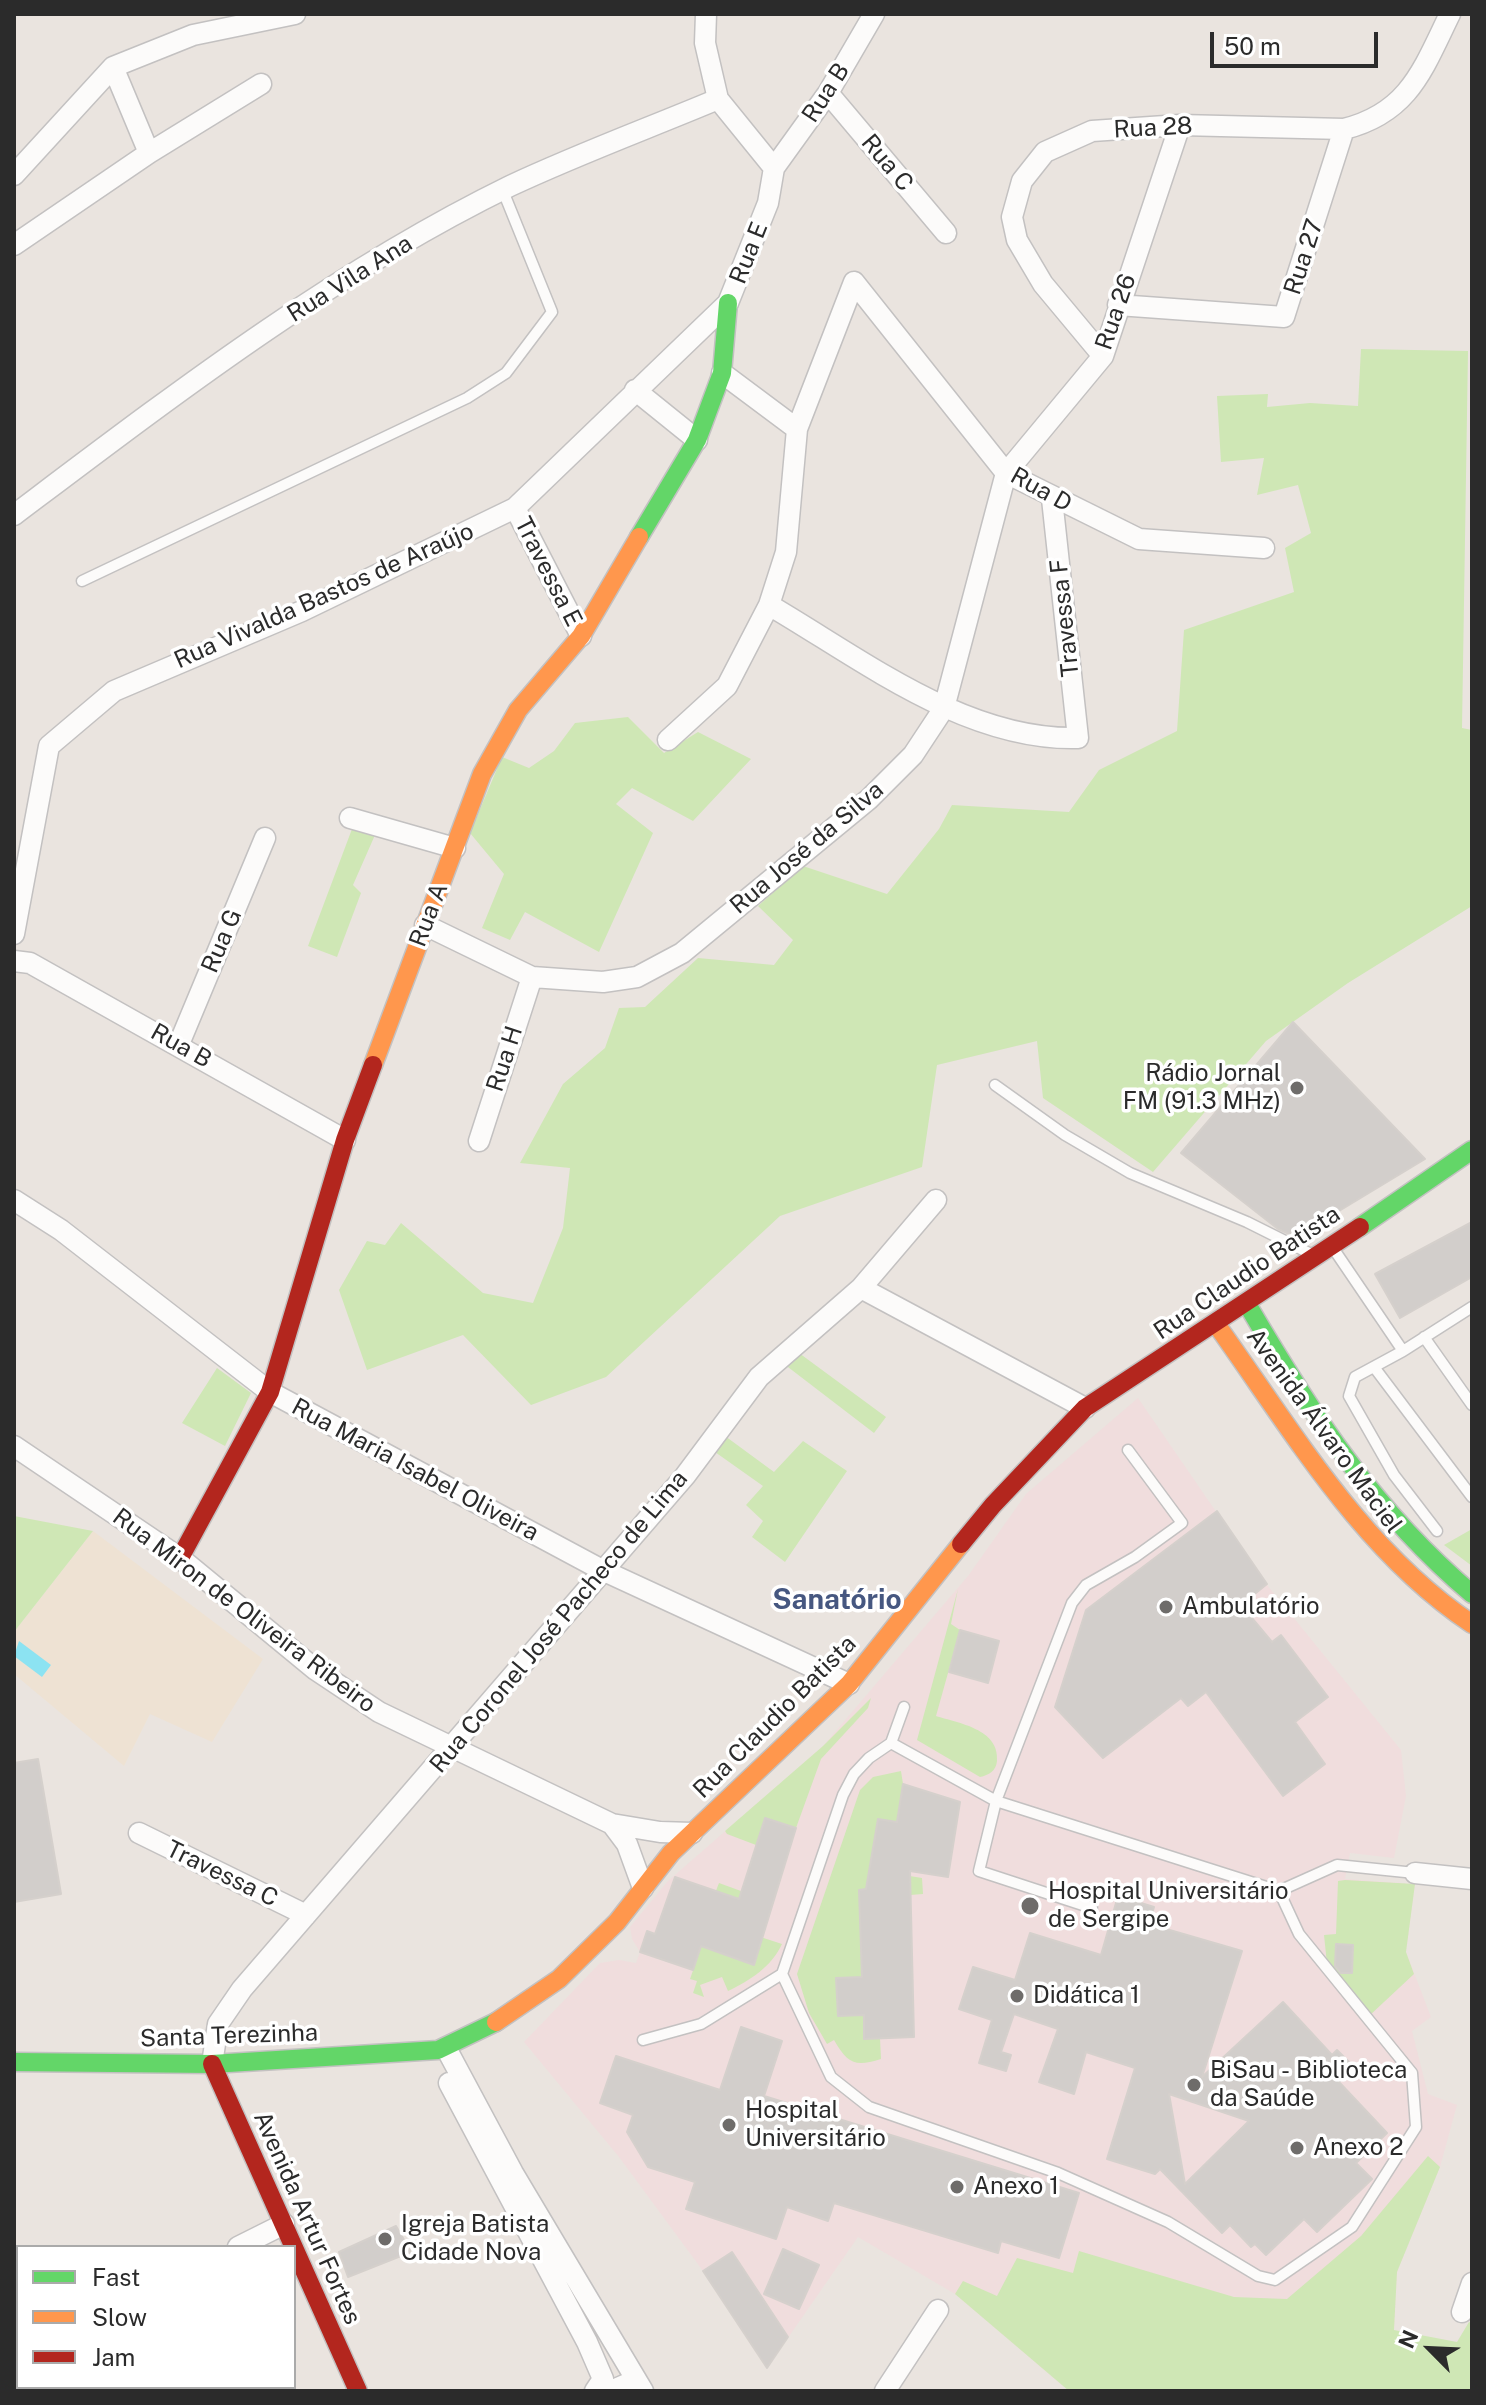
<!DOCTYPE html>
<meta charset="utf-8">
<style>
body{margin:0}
#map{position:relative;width:1486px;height:2405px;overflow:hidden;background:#eae4df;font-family:"Public Sans",sans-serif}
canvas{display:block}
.frame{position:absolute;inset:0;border:16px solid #2b2b2b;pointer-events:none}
.legend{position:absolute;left:16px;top:2245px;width:280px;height:144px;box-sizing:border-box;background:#fff;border:2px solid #aaa;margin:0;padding:10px 14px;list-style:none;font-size:24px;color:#2b2b2b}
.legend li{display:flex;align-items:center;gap:16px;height:40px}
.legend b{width:40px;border:2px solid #aaa}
.north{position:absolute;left:1390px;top:2309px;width:80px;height:80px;-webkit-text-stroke:6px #fff;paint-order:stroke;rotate:294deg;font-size:22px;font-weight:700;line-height:32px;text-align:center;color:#2b2b2b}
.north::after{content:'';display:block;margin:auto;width:28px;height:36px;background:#2b2b2b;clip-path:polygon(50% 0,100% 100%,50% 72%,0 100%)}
.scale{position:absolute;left:1210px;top:32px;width:168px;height:36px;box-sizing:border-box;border:4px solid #2b2b2b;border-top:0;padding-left:10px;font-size:24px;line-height:28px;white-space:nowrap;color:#2b2b2b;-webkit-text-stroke:6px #fff;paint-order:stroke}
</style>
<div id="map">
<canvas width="1486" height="2405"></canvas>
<div class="frame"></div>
<ul class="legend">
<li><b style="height:10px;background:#63d668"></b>Fast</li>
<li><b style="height:10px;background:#ff974d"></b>Slow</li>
<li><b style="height:10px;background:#b3261e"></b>Jam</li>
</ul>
<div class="north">N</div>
<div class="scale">50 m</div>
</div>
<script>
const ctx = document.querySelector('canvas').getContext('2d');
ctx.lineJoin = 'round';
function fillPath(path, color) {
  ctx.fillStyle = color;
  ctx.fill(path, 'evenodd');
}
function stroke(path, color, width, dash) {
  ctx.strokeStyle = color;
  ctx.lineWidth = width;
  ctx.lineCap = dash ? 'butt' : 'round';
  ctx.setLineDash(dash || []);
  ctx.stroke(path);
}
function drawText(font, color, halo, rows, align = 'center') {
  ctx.font = font + ' "Public Sans",sans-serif';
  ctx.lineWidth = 7;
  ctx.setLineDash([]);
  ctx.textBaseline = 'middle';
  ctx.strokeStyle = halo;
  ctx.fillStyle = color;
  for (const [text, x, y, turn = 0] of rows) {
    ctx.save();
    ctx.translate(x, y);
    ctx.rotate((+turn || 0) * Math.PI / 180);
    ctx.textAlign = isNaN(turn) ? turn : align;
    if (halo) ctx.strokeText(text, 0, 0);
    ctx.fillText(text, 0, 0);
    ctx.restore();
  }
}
fillPath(new Path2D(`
 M93,1531L263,1659L212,1742L150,1714L124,1766L14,1674V1632Z`), '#eee2d3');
fillPath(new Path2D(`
 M1138,1398L1263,1580L1401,1750L1406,1796L1394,1858L1350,1853L1345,1879L1415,1884L1406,1952L1431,2017L1412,2031L1428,2094L1457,2105L1440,2167L1397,2272L1394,2330L1069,2391L955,2294L858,2237L767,2368L703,2271L619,2157L524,2042L600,1963L619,1960L636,1963L640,1952L632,1939L630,1927L668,1881L823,1746L968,1576L1026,1494Z`), '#f0dddd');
fillPath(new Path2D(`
 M1361,349L1468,351L1462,728L1472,730V906L1348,983L1266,1041L1153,1172L1043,1098L1037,1041L937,1065L922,1167L780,1216L606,1377L531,1405L463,1335L367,1370L339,1290L367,1241L385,1245L401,1223L483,1293L533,1303L563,1228L570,1168L520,1163L563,1084L605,1048L619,1008L645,1007L698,958L774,965L793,940L758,906L803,866L887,894L939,829L952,805L1069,812L1099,770L1177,731L1184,630L1294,592L1285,548L1311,533L1298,485L1257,495L1264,458L1221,462L1217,396L1268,394L1267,407L1310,403L1358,406Z
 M628,717L664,753L698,732L751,759L693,821L632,788L616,804L653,833L599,952L525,912L510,940L482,928L504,874L470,833L502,757L529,768L554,751L575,723Z
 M352,829L375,835L353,885L361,893L337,957L308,946Z
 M799,1353L886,1417L874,1433L784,1364Z
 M217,1368L251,1393L225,1446L182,1423Z
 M725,1436L774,1472L803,1441L847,1471L785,1562L752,1537L763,1521L746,1505L763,1486L715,1452Z
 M14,1516L93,1531L14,1632Z
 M1472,1529V1566L1444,1545Z
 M958,1589L951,1624L960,1630L936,1716C958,1723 1000,1729 997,1761C996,1771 989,1775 980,1777L917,1740Z
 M871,1698L868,1708L821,1759L796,1828L765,1818L756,1845L727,1834L725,1831L823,1746Z
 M901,1771L903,1784L897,1822L878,1819L870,1866L879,1871L922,1878L923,1894L910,1895L909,1888L859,1890L862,1977L836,1978L838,2015H864V2038H880L881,2059C855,2067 848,2064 834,2040L827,2044L809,2013L797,1974L860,1790L873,1777Z
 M1345,1880L1415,1884L1406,1952L1414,1974L1369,2016L1327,1964L1324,1935L1336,1934L1338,1881Z
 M719,1883L741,1891L730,1927L782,1944C771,1967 751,1980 728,1991L722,1977L700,1985L704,1997L693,1993L697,1981L690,1979L715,1908L710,1906Z
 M1428,2156L1440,2167L1397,2272L1394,2330L1457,2342L1469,2322L1472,2323V2391H1069L955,2294L963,2281L997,2296L1017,2258L1073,2273L1079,2251L1234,2297L1287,2299L1361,2236Z`), '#cfe7b5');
fillPath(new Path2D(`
 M19,1641L51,1665L42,1677L14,1656Z`), '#8ce3f2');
const building = new Path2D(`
 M1293,1022L1425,1159L1296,1237L1278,1229L1181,1153Z
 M1472,1222V1277L1400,1318L1375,1274Z
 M1217,1511L1267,1584L1241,1605L1272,1642L1281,1635L1328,1697L1295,1722L1325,1764L1283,1796L1206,1692L1188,1706L1181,1698L1103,1758L1055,1707L1086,1610Z
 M960,1630L999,1641L988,1683L949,1672Z
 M38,1759L61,1894L14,1902V1763Z
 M903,1784L960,1802L948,1877L910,1871L914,2037L864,2039V2015L838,2016L836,1978L862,1977L859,1890L866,1889L878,1819L897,1822Z
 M765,1818L796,1828L754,1965L701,1946L693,1970L640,1952L647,1931L655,1934L675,1877L739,1899Z
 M1118,1896L1154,1907L1149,1924L1242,1951L1202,2077L1283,2002L1332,2055L1337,2050L1354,2067L1339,2082L1387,2133L1356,2163L1372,2179L1317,2232L1304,2219L1266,2255L1255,2244L1251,2247L1230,2225L1222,2233L1160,2169L1155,2174L1107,2159L1135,2068L1086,2052L1074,2094L1039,2082L1058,2029L1014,2014L1001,2052L1011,2055L1006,2071L979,2063L992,2020L959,2009L973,1967L1015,1980L1030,1933L1101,1955ZM1169,2094L1249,2121L1185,2184Z
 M1336,1944L1353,1945L1352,1973H1341L1335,1966Z
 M741,2027L782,2041L764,2096L1079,2193L1059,2258L1001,2241L998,2253L834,2203L828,2221L787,2207L776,2239L686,2209L695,2182L648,2167L627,2132L633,2115L600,2103L616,2056L720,2090Z
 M396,2226L411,2252L348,2277L339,2252Z
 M783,2249L819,2265L799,2309L764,2294Z
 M732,2252L788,2337L767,2368L703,2271Z`);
fillPath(building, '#d2cecb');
stroke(building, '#d5d0cc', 2);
const lane = new Path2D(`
 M82,581L467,398L506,373L552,312L503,191
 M995,1085L1065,1135L1130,1173L1247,1222L1311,1254
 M1333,1248L1403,1351L1472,1307
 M1424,1337L1472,1405
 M1403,1351L1355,1377L1349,1396L1394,1475L1437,1531
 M1374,1367L1472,1497
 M904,1707L891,1743L869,1758L854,1774L843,1795L782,1974L831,2077L869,2107L1058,2173L1168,2222L1258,2276L1275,2280L1352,2227L1416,2127L1412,2073L1299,1934L1279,1891
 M891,1743L996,1801L1279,1891
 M1279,1891L1337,1865L1415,1873
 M1092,1908L979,1871L996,1801L1072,1603L1086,1585L1135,1557L1182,1523L1128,1450
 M643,2040L701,2024L782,1974`);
const street = new Path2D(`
 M828,93L946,233
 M149,153L261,84
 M774,168L828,93L874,14
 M14,175L113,67L193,35L295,14
 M14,245L149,153L113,67
 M854,282L1006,473L1139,539L1264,548
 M1118,305L1284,317L1344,129
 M1103,356L1043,284L1017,240L1012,217L1022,181L1045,152L1092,131L1180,125L1344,129C1409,113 1423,69 1450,14
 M722,373L797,429
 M635,390L697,440
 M515,508L581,636
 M14,515C172,396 332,273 510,186C578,154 649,128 718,99
 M769,605C863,660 966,741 1078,738L1052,499
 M668,740L727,686L769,605L786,552L797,429L854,282
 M350,818L455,848
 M425,925L532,977L603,982L637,977L682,953L869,799L913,755L944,708L1006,473L1103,356L1180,125
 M14,934L49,746L114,691L302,611L515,508L728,303L768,203L774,168L718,99L705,43L706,14
 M14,961L30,963L345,1140
 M179,1044L265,838
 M479,1141L532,977
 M14,1200L61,1230L270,1392L602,1570L849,1684
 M861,1288L1085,1408
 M14,1446L180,1558L316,1670L379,1712L612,1824L660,1832L692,1833
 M612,1824L627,1844L643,1888
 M139,1833L306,1915
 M1415,1873L1472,1879
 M446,2048L513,2173L643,2391
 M212,2064L218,2024L242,1989L685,1476L759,1377L861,1288L936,1200
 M449,2083L587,2342L603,2379L595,2391
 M238,2247L284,2224
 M1462,2312L1472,2283
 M14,2320L18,2329
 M44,2387L45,2391
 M611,2391L636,2380
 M885,2391L938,2310`);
const fast = new Path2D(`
 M639,537L697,440L722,373L728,303
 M1360,1227L1472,1150
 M1247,1304C1312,1415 1373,1510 1472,1594
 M14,2062L212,2064L438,2050L496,2022`);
const slow = new Path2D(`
 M373,1065L482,774L518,710L581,636L639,537
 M1216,1324C1292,1430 1362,1551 1472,1624
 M496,2022L559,1979L617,1922L671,1853L849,1684L961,1544`);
const jam = new Path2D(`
 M961,1544L993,1505L1085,1408L1360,1227
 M180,1558L270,1392L345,1140L373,1065
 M212,2064L358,2391`);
stroke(lane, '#c3c1c1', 13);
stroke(street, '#c3c1c1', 23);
stroke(fast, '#c3c1c1', 21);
stroke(slow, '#c3c1c1', 21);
stroke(jam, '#c3c1c1', 21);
stroke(lane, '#fcfbfa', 10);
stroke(street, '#fcfbfa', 20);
stroke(fast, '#63d668', 18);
stroke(slow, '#ff974d', 18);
stroke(jam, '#b3261e', 18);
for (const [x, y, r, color] of [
 [1297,1088,8,"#6e6c6a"],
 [1166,1607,8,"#6e6c6a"],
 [1030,1906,10,"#6e6c6a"],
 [1017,1996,8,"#6e6c6a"],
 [1194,2085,8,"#6e6c6a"],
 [729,2125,8,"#6e6c6a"],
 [1297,2148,8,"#6e6c6a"],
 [957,2187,8,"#6e6c6a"],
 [385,2239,8,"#6e6c6a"]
]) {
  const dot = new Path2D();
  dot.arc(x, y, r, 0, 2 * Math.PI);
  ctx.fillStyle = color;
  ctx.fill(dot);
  stroke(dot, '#fff', 3);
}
drawText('24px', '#2b2b2b', '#fff', [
 ["Rua B",826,93,-57],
 ["Rua 28",1153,128,-3],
 ["Rua C",887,163,50],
 ["Rua E",749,253,-68],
 ["Rua 27",1304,257,-72],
 ["Rua Vila Ana",350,279,-32],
 ["Rua 26",1116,312,-71],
 ["Rua D",1041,490,29],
 ["Travessa E",548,572,63],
 ["Rua Vivalda Bastos de Araújo",324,596,-24],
 ["Travessa F",1065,618,-96],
 ["Rua José da Silva",807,848,-40],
 ["Rua A",429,915,-69],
 ["Rua G",222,941,-67],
 ["Rua B",181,1046,29],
 ["Rua H",505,1059,-72],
 ["Rua Claudio Batista",1247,1273,-34],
 ["Avenida Álvaro Maciel",1324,1431,54],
 ["Rua Maria Isabel Oliveira",415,1470,28],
 ["Rua Miron de Oliveira Ribeiro",244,1611,37],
 ["Rua Coronel José Pacheco de Lima",559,1622,-50],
 ["Rua Claudio Batista",775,1717,-45],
 ["Travessa C",222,1874,26],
 ["Santa Terezinha",229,2036,-2],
 ["Avenida Artur Fortes",307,2218,66]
]);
drawText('24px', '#2b2b2b', '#fff', [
 ["Rádio Jornal",1281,1074,"right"],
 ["FM (91.3 MHz)",1281,1102,"right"],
 ["Ambulatório",1182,1607],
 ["Hospital Universitário",1048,1892],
 ["de Sergipe",1048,1920],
 ["Didática 1",1033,1996],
 ["BiSau - Biblioteca",1210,2071],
 ["da Saúde",1210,2099],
 ["Hospital",745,2111],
 ["Universitário",745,2139],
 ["Anexo 2",1313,2148],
 ["Anexo 1",973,2187],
 ["Igreja Batista",401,2225],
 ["Cidade Nova",401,2253]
], 'left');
drawText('bold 28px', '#465780', '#fff', [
 ["Sanatório",837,1600]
]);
</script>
